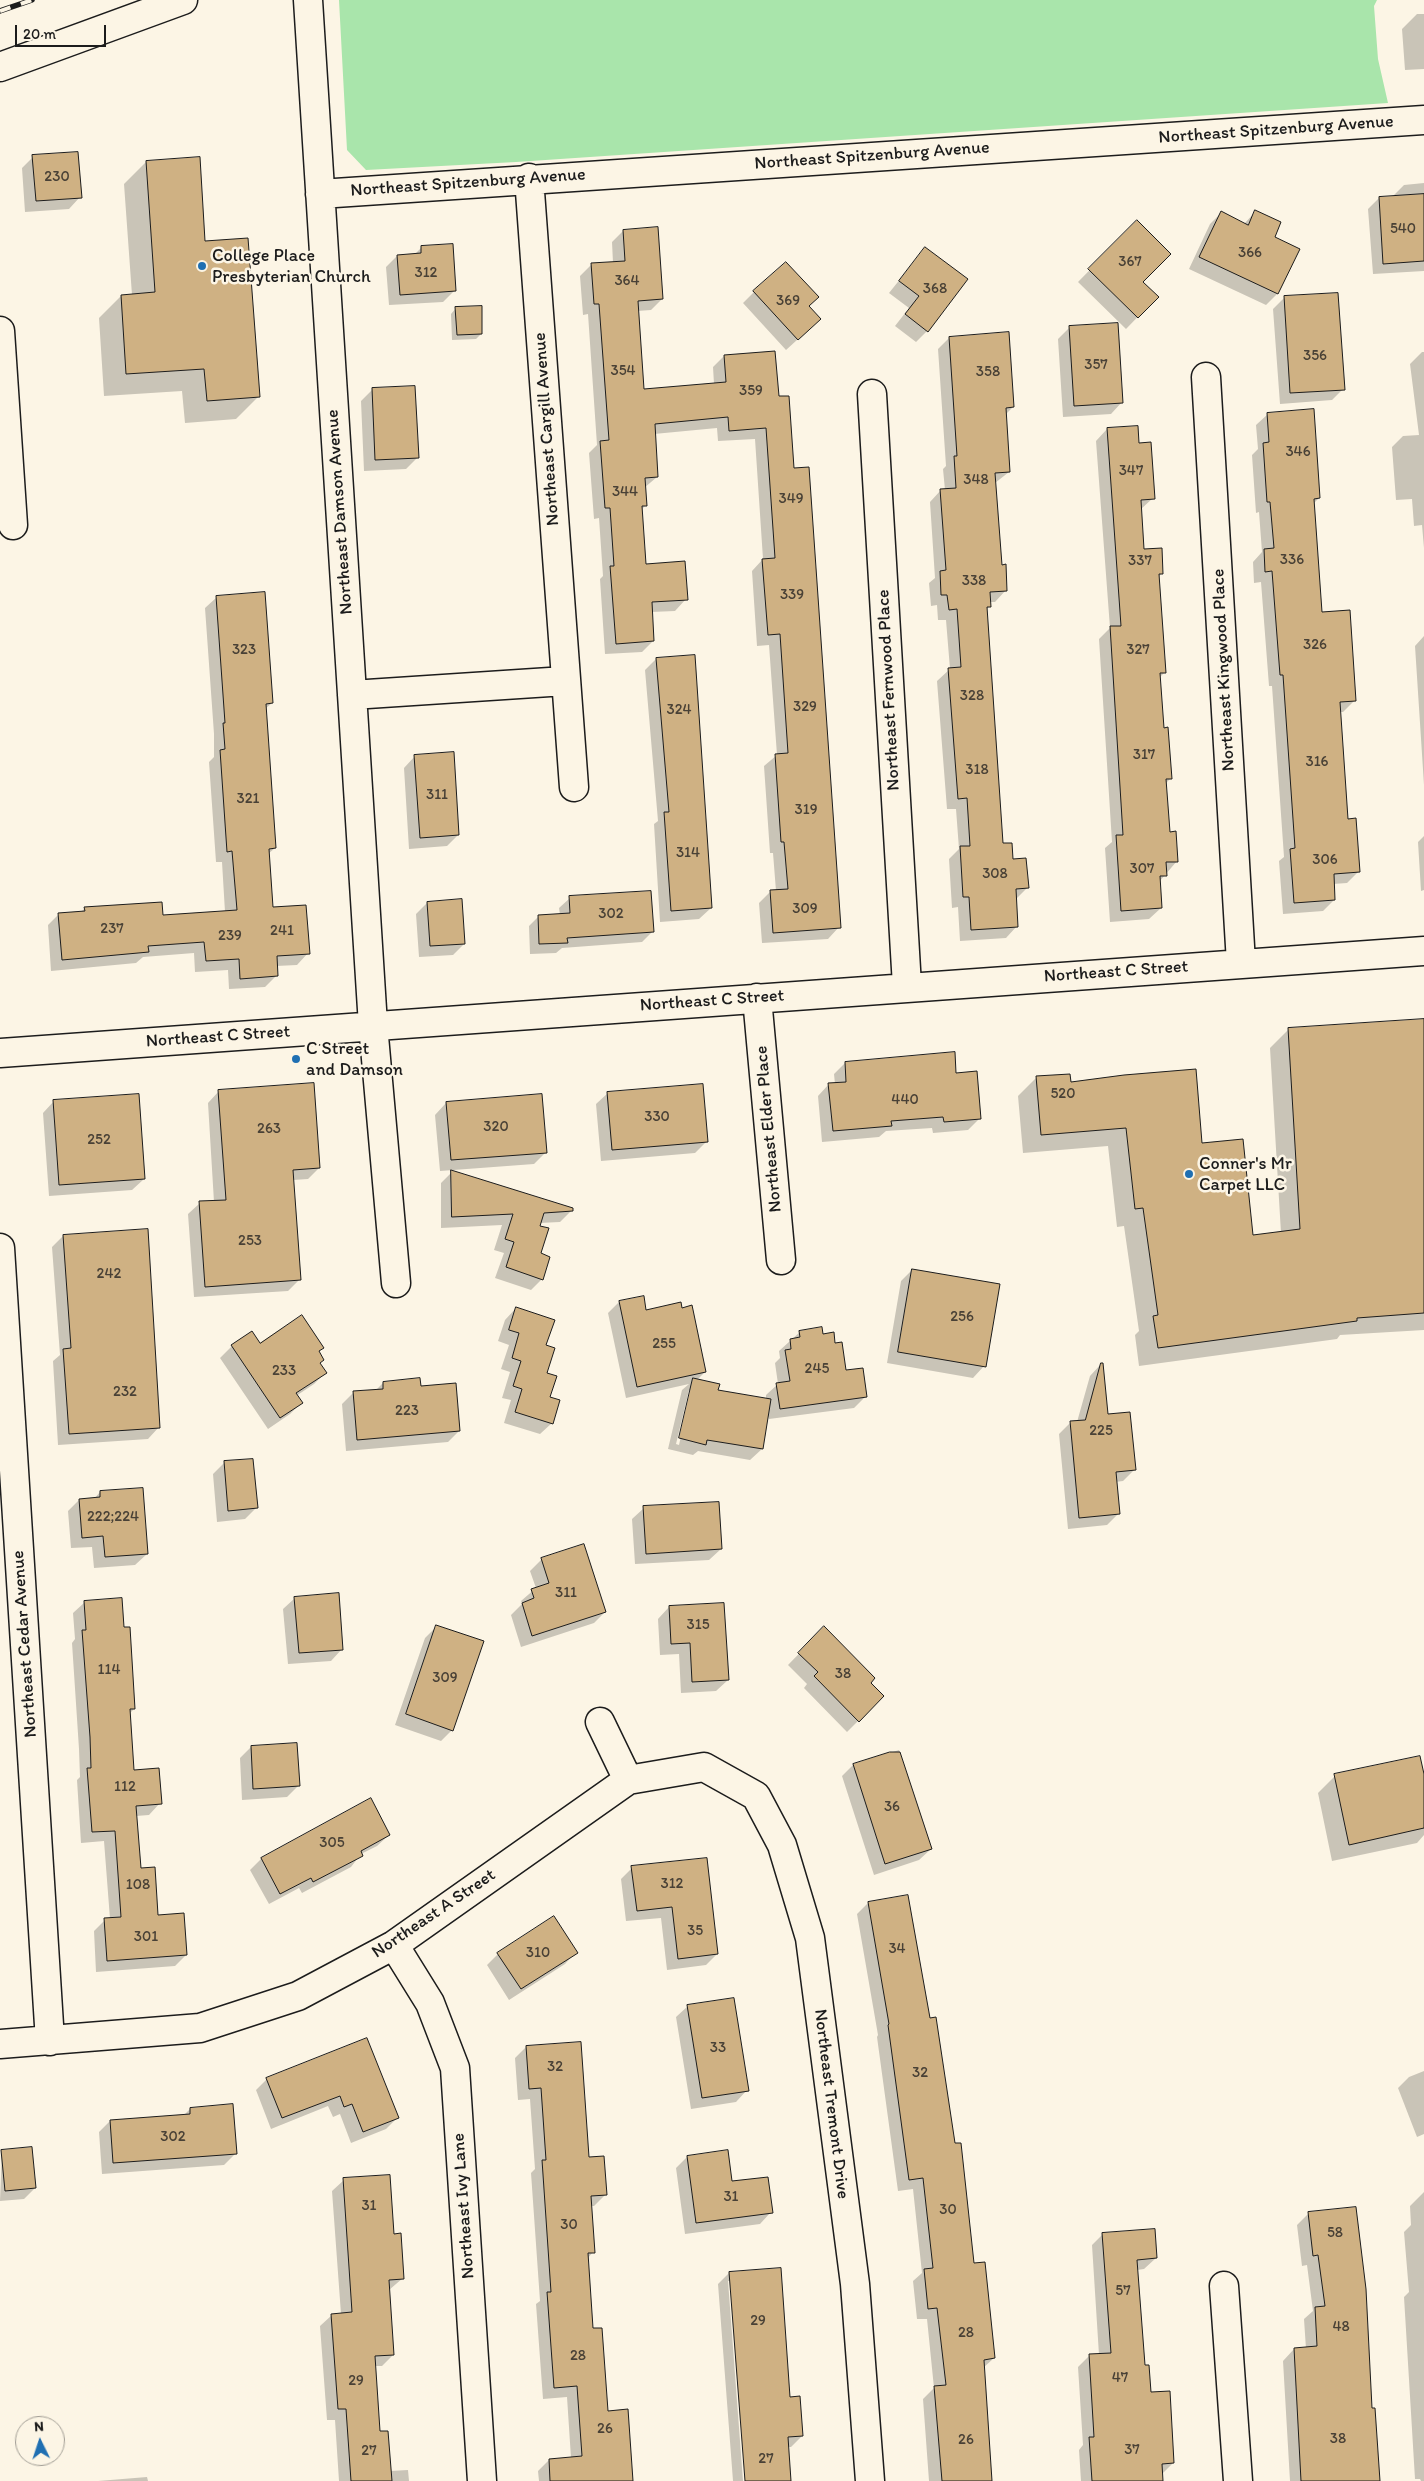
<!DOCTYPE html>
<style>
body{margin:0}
#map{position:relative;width:1424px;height:2481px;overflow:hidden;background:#fcf5e5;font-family:Itim,sans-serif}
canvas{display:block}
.north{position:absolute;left:15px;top:2416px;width:50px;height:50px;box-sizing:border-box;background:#fcf5e5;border:1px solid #a29e95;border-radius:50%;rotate:356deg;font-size:14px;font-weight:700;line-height:20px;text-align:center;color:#1c1c1c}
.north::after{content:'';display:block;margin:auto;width:18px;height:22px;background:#1f6fb2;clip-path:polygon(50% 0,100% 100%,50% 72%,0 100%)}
.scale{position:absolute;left:15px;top:25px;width:91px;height:22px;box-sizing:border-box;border:2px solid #1c1c1c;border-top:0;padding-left:6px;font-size:15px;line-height:18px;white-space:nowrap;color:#1c1c1c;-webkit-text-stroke:4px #fcf5e5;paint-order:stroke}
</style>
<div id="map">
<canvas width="1424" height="2481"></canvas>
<div class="north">N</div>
<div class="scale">20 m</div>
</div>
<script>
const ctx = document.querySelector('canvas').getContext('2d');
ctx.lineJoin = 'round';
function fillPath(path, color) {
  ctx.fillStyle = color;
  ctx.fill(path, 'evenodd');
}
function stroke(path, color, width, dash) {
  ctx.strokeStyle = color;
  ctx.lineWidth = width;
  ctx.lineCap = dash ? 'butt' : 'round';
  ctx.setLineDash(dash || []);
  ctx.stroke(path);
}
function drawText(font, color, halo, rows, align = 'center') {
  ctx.font = font + ' Itim,sans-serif';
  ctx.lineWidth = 5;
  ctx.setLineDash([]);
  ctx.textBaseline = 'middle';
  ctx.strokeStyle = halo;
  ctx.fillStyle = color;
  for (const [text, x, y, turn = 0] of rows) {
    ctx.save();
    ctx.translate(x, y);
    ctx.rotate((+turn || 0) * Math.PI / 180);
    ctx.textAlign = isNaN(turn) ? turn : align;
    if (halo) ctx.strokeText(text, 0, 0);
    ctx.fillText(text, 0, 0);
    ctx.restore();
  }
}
fillPath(new Path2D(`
 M339,0H1377L1374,6L1378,59L1388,103L516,162L366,170L347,150Z`), '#a9e5ab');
fillPath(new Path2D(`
 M1417,14H1424V69L1405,70L1402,29Z
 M33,157L80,197L69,209L25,212L22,168Z
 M146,162L204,242L258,397L236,419L185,423L182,391L104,396L99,318L121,296L132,295L124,184Z
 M1424,183V271L1373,274L1368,209L1379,198L1392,197L1404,185Z
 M1256,211L1273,237L1298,249L1277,294L1266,305L1189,269L1210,224L1221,213L1244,224Z
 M1137,222L1142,282L1157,297L1126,329L1078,282Z
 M623,231L662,299L651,310L637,311L643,390L714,384L713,367L724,356L778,398L792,469L839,927L828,939L762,943L759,903L771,891H776L773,853H770L764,766L777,755L769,645L757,646L752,571L763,559L755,439L718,441L717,428L654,434L657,477L644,488L645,506L641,510L645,565L686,599L675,611L651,612L653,641L642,652L605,654L600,579L603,576L599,518L594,519L589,453L597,445L588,314L583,315L580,276L592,264L613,263L612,242Z
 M422,247L455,290L443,302L389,305L386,267L397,256L414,255Z
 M925,248L927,331L916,342L895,326L909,308L889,293Z
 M754,292L808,306V330L786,350L743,303Z
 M1284,298L1343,389L1332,400L1280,404L1273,309Z
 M456,308L481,334L476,339L452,340L451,314Z
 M1069,328L1122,402L1111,414L1063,417L1058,339Z
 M949,338L1013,407L1005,415L1009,472L995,483L1001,566L1006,590L995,602H989L990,606L986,610L1002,845L1027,888L1016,899L1017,926L1006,938L960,941L958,907L952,908L949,859L959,849L956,809H947L937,681L950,669L946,620H938L937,605L931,606L929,583L935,578L930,502L941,490H945L943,469L946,466L938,349Z
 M1422,352H1424V548L1422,525L1414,526L1412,499L1396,500L1392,447L1403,436L1419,435L1410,364Z
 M372,390L418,457L406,469L364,471L361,401Z
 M1268,414L1319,498L1314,503L1321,613L1355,700L1343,712H1339L1347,820L1358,872L1347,883L1333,884L1334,900L1323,911L1283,914L1279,861L1284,857L1272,686H1269L1261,582L1254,583L1253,562L1262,552L1259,512L1256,513L1252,455L1258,449L1256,425Z
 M1107,429L1138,444L1153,498L1140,510L1143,551L1162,573L1158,578L1165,672L1159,678L1163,729L1171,778L1165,784L1169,833L1177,861L1159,882L1161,908L1149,919L1110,922L1105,848L1112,842L1099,639L1110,628L1096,441Z
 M217,597L272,703L265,709L275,848L268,854L272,909L308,953L297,965L276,966L277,975L265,987L229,989L228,970L195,972L194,953L143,957L136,963L51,971L48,925L59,914L80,913L85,908L162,917L225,912L222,862H216L209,762L214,757V734L205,608Z
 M1424,636V785L1415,646Z
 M656,659L711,908L699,919L660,922L654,824L658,821L645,670Z
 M415,756L458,835L447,846L409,849L404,768Z
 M1424,836V890L1421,891L1418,842Z
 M570,898L652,932L642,942L562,948L556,953L530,954L529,926L539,916L560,915L559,908Z
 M427,903L464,944L453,955L419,957L416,914Z
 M1424,1020V1330L1340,1335L1337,1339L1139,1366L1135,1335L1139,1331L1124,1226L1117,1227L1108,1146L1023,1153L1018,1096L1037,1077L1070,1084L1201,1145L1252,1237L1281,1233L1270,1048L1289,1029Z
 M845,1063L955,1074L980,1118L968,1130L933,1133L932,1128L886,1131L879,1137L822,1142L818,1096L829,1084H835L834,1074Z
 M219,1091L319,1168L308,1179L293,1180L300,1279L288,1291L194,1297L188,1214L200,1203L214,1202L208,1103Z
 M608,1093L706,1142L695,1153L601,1161L596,1104Z
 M54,1101L144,1179L132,1190L49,1196L43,1113Z
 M446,1103L546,1152L534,1164L440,1171L435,1115Z
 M452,1172L571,1211L560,1222L539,1223V1254L542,1279L531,1290L495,1278L504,1253L494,1250L502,1225L441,1228V1183Z
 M63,1236L159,1427L148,1439L58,1445L53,1361L60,1355L52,1247Z
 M912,1270L984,1366L973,1378L887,1363L901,1281Z
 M619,1302L645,1311L705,1372L697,1380L717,1392L766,1399V1395L778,1384L775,1363L780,1358L779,1351L800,1332L822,1335L834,1345L845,1372L866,1396L854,1408L769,1419L768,1414L762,1449L750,1460L698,1451L693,1455L668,1449L682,1390L689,1384L626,1398L608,1313ZM689,1390H691L679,1445L676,1444Z
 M516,1308L545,1345L552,1423L540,1434L504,1423L511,1400L502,1398L510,1372L501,1369L509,1345L498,1341L505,1320Z
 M252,1333L259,1345L318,1352L319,1364L325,1373L314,1384L296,1396L301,1403L290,1414L268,1429L220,1358L232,1346Z
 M1101,1364L1107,1416L1134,1470L1123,1481L1115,1482L1118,1514L1107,1525L1068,1529L1059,1434L1071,1422H1077L1090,1376Z
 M383,1383L419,1387L459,1431L448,1442L346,1451L342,1404L353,1393L375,1391Z
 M224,1463L256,1508L245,1519L217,1522L213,1474Z
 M100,1492L147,1554L135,1565L94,1568L92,1547L71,1548L68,1511L79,1500L94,1499Z
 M644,1508L721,1549L709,1560L635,1564L632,1519Z
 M583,1546L605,1612L594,1623L521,1647L511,1615L522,1604L521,1601L536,1588L530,1571L541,1560Z
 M295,1598L342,1649L331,1661L288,1664L283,1609Z
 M85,1602L123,1629L134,1709L129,1714L133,1771L160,1803L149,1815L136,1816L140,1869L157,1916L186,1955L175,1966L96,1972L94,1931L105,1920L110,1919L104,1841L81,1843L77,1780L80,1777L79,1749L72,1643L75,1639L73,1613Z
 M669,1607L728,1680L716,1691L681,1693L679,1654L660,1655L658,1619Z
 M437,1626L452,1730L441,1741L395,1725L425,1638Z
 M824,1628L883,1696L847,1732L804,1688L807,1684L788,1665Z
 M251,1747L298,1786L287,1797L242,1800L240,1758Z
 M899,1750L931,1849L919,1860L874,1875L842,1776L853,1765Z
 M1335,1776L1424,1780V1835L1417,1843L1332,1861L1318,1793Z
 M389,1835L377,1846L361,1854L351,1867L302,1893L299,1888L269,1904L250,1870L261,1859Z
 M706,1859L717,1954L706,1965L667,1970L661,1918L626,1921L621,1879L632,1868Z
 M868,1903L973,2265L994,2358L983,2368L991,2481H929L923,2399L934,2388L927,2319H917L913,2281L922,2273L913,2189L898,2191L877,2037L878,2035L857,1914Z
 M576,1952L565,1964L509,2000L487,1965L498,1954Z
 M688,2006L747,2090L736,2102L691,2109L676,2017Z
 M366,2040L397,2118L386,2129L351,2143L340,2114L333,2117L328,2106L271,2129L256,2090L267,2079Z
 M526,2047L588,2158L605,2195L594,2206H590L593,2252L587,2259L592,2330L607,2412L631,2481H539L538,2471L549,2460L571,2458L567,2397L543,2399L536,2304L540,2301L531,2173L535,2169L530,2099L518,2100L515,2058Z
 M1424,2071V2134L1417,2137L1398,2088L1409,2077Z
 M190,2109L235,2154L224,2165L102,2174L99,2132L110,2121L183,2116Z
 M2,2151L35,2188L24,2199L0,2201Z
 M687,2157L731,2183L771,2212L760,2224L685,2234L676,2168Z
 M344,2180L393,2235L403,2278L389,2290L393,2355L382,2366H374L379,2433L390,2471L408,2470L409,2481H339L335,2420H327L320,2326L332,2315L341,2314L332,2191Z
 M1424,2192V2481H1421L1420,2479H1415L1404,2297L1409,2292L1404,2232L1411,2225L1410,2206Z
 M1309,2213L1371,2409L1378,2481H1290L1283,2361L1294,2349H1306L1304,2319L1313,2311L1307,2265L1302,2266L1297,2225Z
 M1103,2234L1156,2258L1144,2269L1137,2270L1144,2367L1150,2394L1173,2463L1161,2475V2481H1081L1079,2450L1083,2445L1078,2367L1089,2356L1099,2355L1092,2245Z
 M729,2273L789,2398L802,2436L791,2447H788L790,2481H746L731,2281H728L743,2481H733L718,2284Z
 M147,2477L148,2481H98Z`), '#0003');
const building = new Path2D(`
 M78,152L82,198L36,201L32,155Z
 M200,157L205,241L248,238L260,397L207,401L204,369L126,374L121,295L155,292L146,161Z
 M1424,194V261L1383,264L1379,197Z
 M1255,210L1281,222L1275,237L1300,249L1278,294L1199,257L1221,211L1248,225Z
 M1137,220L1171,254L1143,282L1159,297L1138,318L1088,269Z
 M658,227L663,299L638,301L644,389L726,382L724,355L775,351L779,396H789L794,468L809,467L841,928L773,933L770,890L788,889L784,842H781L775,754L788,753L780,634L768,635L762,559L775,558L766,428L729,431L728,417L655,424L658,477L645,478L647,506H642L646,564L685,561L688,600L652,602L654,641L616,644L610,566H614L610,508H605L600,441L609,440L599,304H594L591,263L625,261L623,230Z
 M453,244L456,291L400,295L397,255L421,253V246Z
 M925,247L968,279L928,332L905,314L919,296L899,281Z
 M786,262L819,297L809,306L821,319L798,340L753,291Z
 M1338,293L1345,390L1290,393L1284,296Z
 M482,306V334L457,335L455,307Z
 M1118,323L1123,403L1074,406L1069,326Z
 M1009,332L1014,407L1006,408L1010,472L995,473L1002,565L1006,564L1007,591L990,592L991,607H987L1003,843H1012L1013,859L1026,858L1029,888L1016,889L1018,927L971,930L969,897H963L960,846H970L967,798L958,799L948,668L961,667L957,609L949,610L947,595H941L940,571L946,570L940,489L956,488L954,456H957L949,337Z
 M415,386L419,458L375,460L372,388Z
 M1314,409L1320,498L1314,499L1322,612L1350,610L1356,701L1340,702L1348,819L1356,818L1360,872L1334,874L1335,900L1294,903L1290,849L1295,848L1283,675H1280L1272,571L1265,572L1264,549L1274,548L1270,502H1267L1263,443L1269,442L1267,413Z
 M1138,426L1139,443L1151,442L1155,499L1141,500L1144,549L1162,548L1163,574H1159L1166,673H1160L1164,728L1168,727L1172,779H1166L1170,832L1176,831L1178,862H1166L1167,876H1160L1162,908L1121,911L1116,835H1123L1110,626H1121L1107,428Z
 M265,592L273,703L266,704L276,848L269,849L273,907L306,905L310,954L277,956L278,976L240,979L239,959L206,961L204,942L148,946L149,952L62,960L58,913L85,911L84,907L162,902L163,915L237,910L232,851L227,852L220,750L225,749L223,723H225L216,596Z
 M695,655L712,908L671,911L664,812H669L656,658Z
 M454,752L459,835L420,838L414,755Z
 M651,891L654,932L567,938L568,943L539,944L538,915L570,913L569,896Z
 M462,899L465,944L430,946L427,902Z
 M1424,1019V1313L1357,1318V1321L1158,1348L1153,1316L1158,1315L1143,1208L1135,1209L1126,1128L1041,1135L1036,1076L1070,1074L1071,1082L1124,1075L1196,1069L1202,1143L1243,1139L1253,1235L1300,1229L1288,1028Z
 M955,1052L956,1073L977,1071L981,1119L944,1122L943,1117L891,1121L892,1126L833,1131L828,1083L846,1082L845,1062Z
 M314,1083L320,1168L293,1170L301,1280L205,1287L199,1201L226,1200L218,1090Z
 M703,1084L708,1142L612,1150L607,1092Z
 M139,1094L145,1179L59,1185L53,1100Z
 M542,1094L547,1153L451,1160L446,1102Z
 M451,1170L573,1208V1211L544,1213L540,1226L549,1228L541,1253L550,1257L543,1280L506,1267L514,1242L505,1239L513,1214L452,1217Z
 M148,1229L160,1428L69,1434L63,1349L71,1348L63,1235Z
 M912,1269L1000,1284L986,1367L898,1352Z
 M644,1296L646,1310L681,1302L682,1308L692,1305L706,1372L637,1387L619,1301Z
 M516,1307L555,1320L546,1345L555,1348L547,1373L557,1376L550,1397L560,1400L553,1424L515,1412L522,1389L513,1386L521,1361L512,1358L519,1333L509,1330Z
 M302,1315L324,1348L319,1351L324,1360L320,1363L327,1373L296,1393L303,1403L280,1418L231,1345L252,1331L260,1343Z
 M822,1327L823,1334L834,1332L835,1343L842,1342L846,1370L863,1368L867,1397L780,1409L776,1383L790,1381L785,1350L791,1349L790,1339L800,1337L799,1331Z
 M1101,1363H1103L1108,1414L1130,1412L1136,1470L1116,1472L1120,1514L1079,1518L1070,1421L1085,1420Z
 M420,1378L421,1386L456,1383L460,1431L357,1440L353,1391L383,1389V1382Z
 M693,1378L720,1384L718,1390L771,1399L763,1449L707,1440L706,1445L679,1438Z
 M253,1459L258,1508L228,1511L224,1461Z
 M143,1488L148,1554L105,1557L103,1536L82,1538L79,1499L100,1497V1491Z
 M719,1502L722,1549L646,1554L643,1506Z
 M584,1544L606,1612L532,1636L522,1603L534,1598L531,1589L549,1583L541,1558Z
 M339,1593L343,1650L299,1653L294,1597Z
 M122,1598L124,1627H130L135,1709H130L134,1770L159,1768L162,1804L136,1806L141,1868L155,1867L158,1915L184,1913L187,1955L107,1961L104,1918L121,1917L115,1831L92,1832L87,1768H91L90,1737L82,1630H86L84,1601Z
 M724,1603L729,1680L692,1682L690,1643L671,1644L669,1606Z
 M436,1625L484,1641L453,1731L406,1714Z
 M824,1626L875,1678L871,1683L884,1696L859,1722L814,1676L818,1672L798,1653Z
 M297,1743L300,1786L253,1789L251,1746Z
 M890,1752H900L932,1849L885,1864L853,1764Z
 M1420,1756L1424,1774V1828L1349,1845L1334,1774Z
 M371,1798L390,1835L361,1851L363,1856L313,1882L311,1878L280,1894L261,1858Z
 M707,1858L718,1954L678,1959L672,1907L637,1911L631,1866Z
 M908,1895L930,2018L936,2017L955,2143H961L974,2263L985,2262L995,2358L984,2360L992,2481H942L934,2386L946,2385L937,2308L928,2309L924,2269L933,2268L923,2178L909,2180L888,2025L889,2024L868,1902Z
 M554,1916L578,1953L521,1989L497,1953Z
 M734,1998L749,2091L702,2098L687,2005Z
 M367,2038L399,2118L363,2132L352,2104L344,2107L340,2096L282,2118L266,2078Z
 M581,2042L589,2157L604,2156L607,2195L591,2196L595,2253H588L593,2328H602L608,2411L628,2409L633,2481H550L549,2459L582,2456L577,2386L554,2388L547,2292H551L542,2160H546L541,2088L529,2089L526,2046Z
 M233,2104L237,2154L113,2163L110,2120L190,2114V2108Z
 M32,2147L36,2188L5,2191L1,2150Z
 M728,2150L732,2181L768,2177L773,2213L696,2223L687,2156Z
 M390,2175L394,2234L401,2233L404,2279L389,2280L394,2355L375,2356L380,2431H388L392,2481H351L346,2409H338L331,2314L352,2312L343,2178Z
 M1356,2207L1366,2289L1372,2408H1375L1380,2481H1301L1294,2348L1317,2346L1315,2307L1325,2306L1318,2255L1313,2256L1308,2212Z
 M1155,2229L1157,2258L1137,2260L1145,2365H1149L1151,2392L1170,2391L1174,2463L1162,2464L1163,2481H1092L1089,2437H1094L1089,2354L1111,2353L1102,2233Z
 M781,2268L790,2397L800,2396L803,2436L788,2437L791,2481H745L729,2272Z`);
fillPath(building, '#cfb183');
stroke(building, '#1c1c1c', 1);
const street = new Path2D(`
 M308,0L373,1025L396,1283
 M529,178L574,787
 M320,194L1424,120
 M0,331L13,525
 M1206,377L1241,963
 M872,394L907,986
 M352,695L565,681
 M757,998L781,1260
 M0,1053L1424,951
 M0,1248L50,2041
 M600,1722L628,1780
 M394,1945L430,2003L455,2068L482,2481
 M0,2044L200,2028L298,1996L394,1945L628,1780L704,1767L756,1796L782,1845L810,1938L855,2284L870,2481
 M1224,2286L1238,2481`);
const secondary = new Path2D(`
 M0,67L183,0`);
stroke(street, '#1c1c1c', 31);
stroke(secondary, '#1c1c1c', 31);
stroke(street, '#fcf5e5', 28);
stroke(secondary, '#fcf5e5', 28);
const rail = new Path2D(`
 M0,11L32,0`);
stroke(rail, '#1c1c1c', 5.5);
stroke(rail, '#fcf5e5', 4, [11]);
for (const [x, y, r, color] of [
 [202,266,5,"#1f6fb2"],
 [296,1059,5,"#1f6fb2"],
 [1189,1174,5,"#1f6fb2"]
]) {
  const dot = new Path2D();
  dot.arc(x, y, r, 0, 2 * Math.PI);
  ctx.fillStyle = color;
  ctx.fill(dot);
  stroke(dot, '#fcf5e5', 2);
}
drawText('15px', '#494136', null, [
 ["230",57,177],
 ["540",1403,229],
 ["366",1250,253],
 ["367",1130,262],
 ["312",426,273],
 ["364",627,281],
 ["368",935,289],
 ["369",788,301],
 ["356",1315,356],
 ["357",1096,365],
 ["354",623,371],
 ["358",988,372],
 ["359",751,391],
 ["346",1298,452],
 ["347",1131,471],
 ["348",976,480],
 ["344",625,492],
 ["349",791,499],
 ["336",1292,560],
 ["337",1140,561],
 ["338",974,581],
 ["339",792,595],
 ["326",1315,645],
 ["323",244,650],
 ["327",1138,650],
 ["328",972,696],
 ["329",805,707],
 ["324",679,710],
 ["317",1144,755],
 ["316",1317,762],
 ["318",977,770],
 ["311",437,795],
 ["321",248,799],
 ["319",806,810],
 ["314",688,853],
 ["306",1325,860],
 ["307",1142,869],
 ["308",995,874],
 ["309",805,909],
 ["302",611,914],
 ["237",112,929],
 ["241",282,931],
 ["239",230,936],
 ["520",1063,1094],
 ["440",905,1100],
 ["330",657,1117],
 ["320",496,1127],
 ["263",269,1129],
 ["252",99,1140],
 ["253",250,1241],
 ["242",109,1274],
 ["256",962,1317],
 ["255",664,1344],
 ["245",817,1369],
 ["233",284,1371],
 ["232",125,1392],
 ["223",407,1411],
 ["225",1101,1431],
 ["222;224",113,1517],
 ["311",566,1593],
 ["315",698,1625],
 ["114",109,1670],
 ["38",843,1674],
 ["309",445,1678],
 ["112",125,1787],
 ["36",892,1807],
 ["305",332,1843],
 ["312",672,1884],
 ["108",138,1885],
 ["35",695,1931],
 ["301",146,1937],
 ["34",897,1949],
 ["310",538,1953],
 ["33",718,2048],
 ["32",555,2067],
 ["32",920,2073],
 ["302",173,2137],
 ["31",731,2197],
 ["31",369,2206],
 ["30",948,2210],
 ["30",569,2225],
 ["58",1335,2233],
 ["57",1123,2291],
 ["29",758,2321],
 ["48",1341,2327],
 ["28",966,2333],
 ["28",578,2356],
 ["47",1120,2378],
 ["29",356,2381],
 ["26",605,2429],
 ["38",1338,2439],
 ["26",966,2440],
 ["37",1132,2450],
 ["27",369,2451],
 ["27",766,2459]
]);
drawText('18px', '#1c1c1c', '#fcf5e5', [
 ["Northeast Spitzenburg Avenue",1276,130,-4],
 ["Northeast Spitzenburg Avenue",872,156,-4],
 ["Northeast Spitzenburg Avenue",468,183,-4],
 ["Northeast Cargill Avenue",547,429,-94],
 ["Northeast Damson Avenue",340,512,-94],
 ["Northeast Kingwood Place",1224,670,-93],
 ["Northeast Fernwood Place",889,690,-93],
 ["Northeast C Street",1116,972,-4],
 ["Northeast C Street",712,1001,-4],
 ["Northeast C Street",218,1037,-4],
 ["Northeast Elder Place",769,1129,-95],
 ["Northeast Cedar Avenue",25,1644,-94],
 ["Northeast A Street",434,1914,-34],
 ["Northeast Tremont Drive",831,2104,83],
 ["Northeast Ivy Lane",464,2206,-94]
]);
drawText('18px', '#1c1c1c', '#fcf5e5', [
 ["College Place",212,256],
 ["Presbyterian Church",212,277],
 ["C Street",306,1049],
 ["and Damson",306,1070],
 ["Conner's Mr",1199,1164],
 ["Carpet LLC",1199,1185]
], 'left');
</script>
